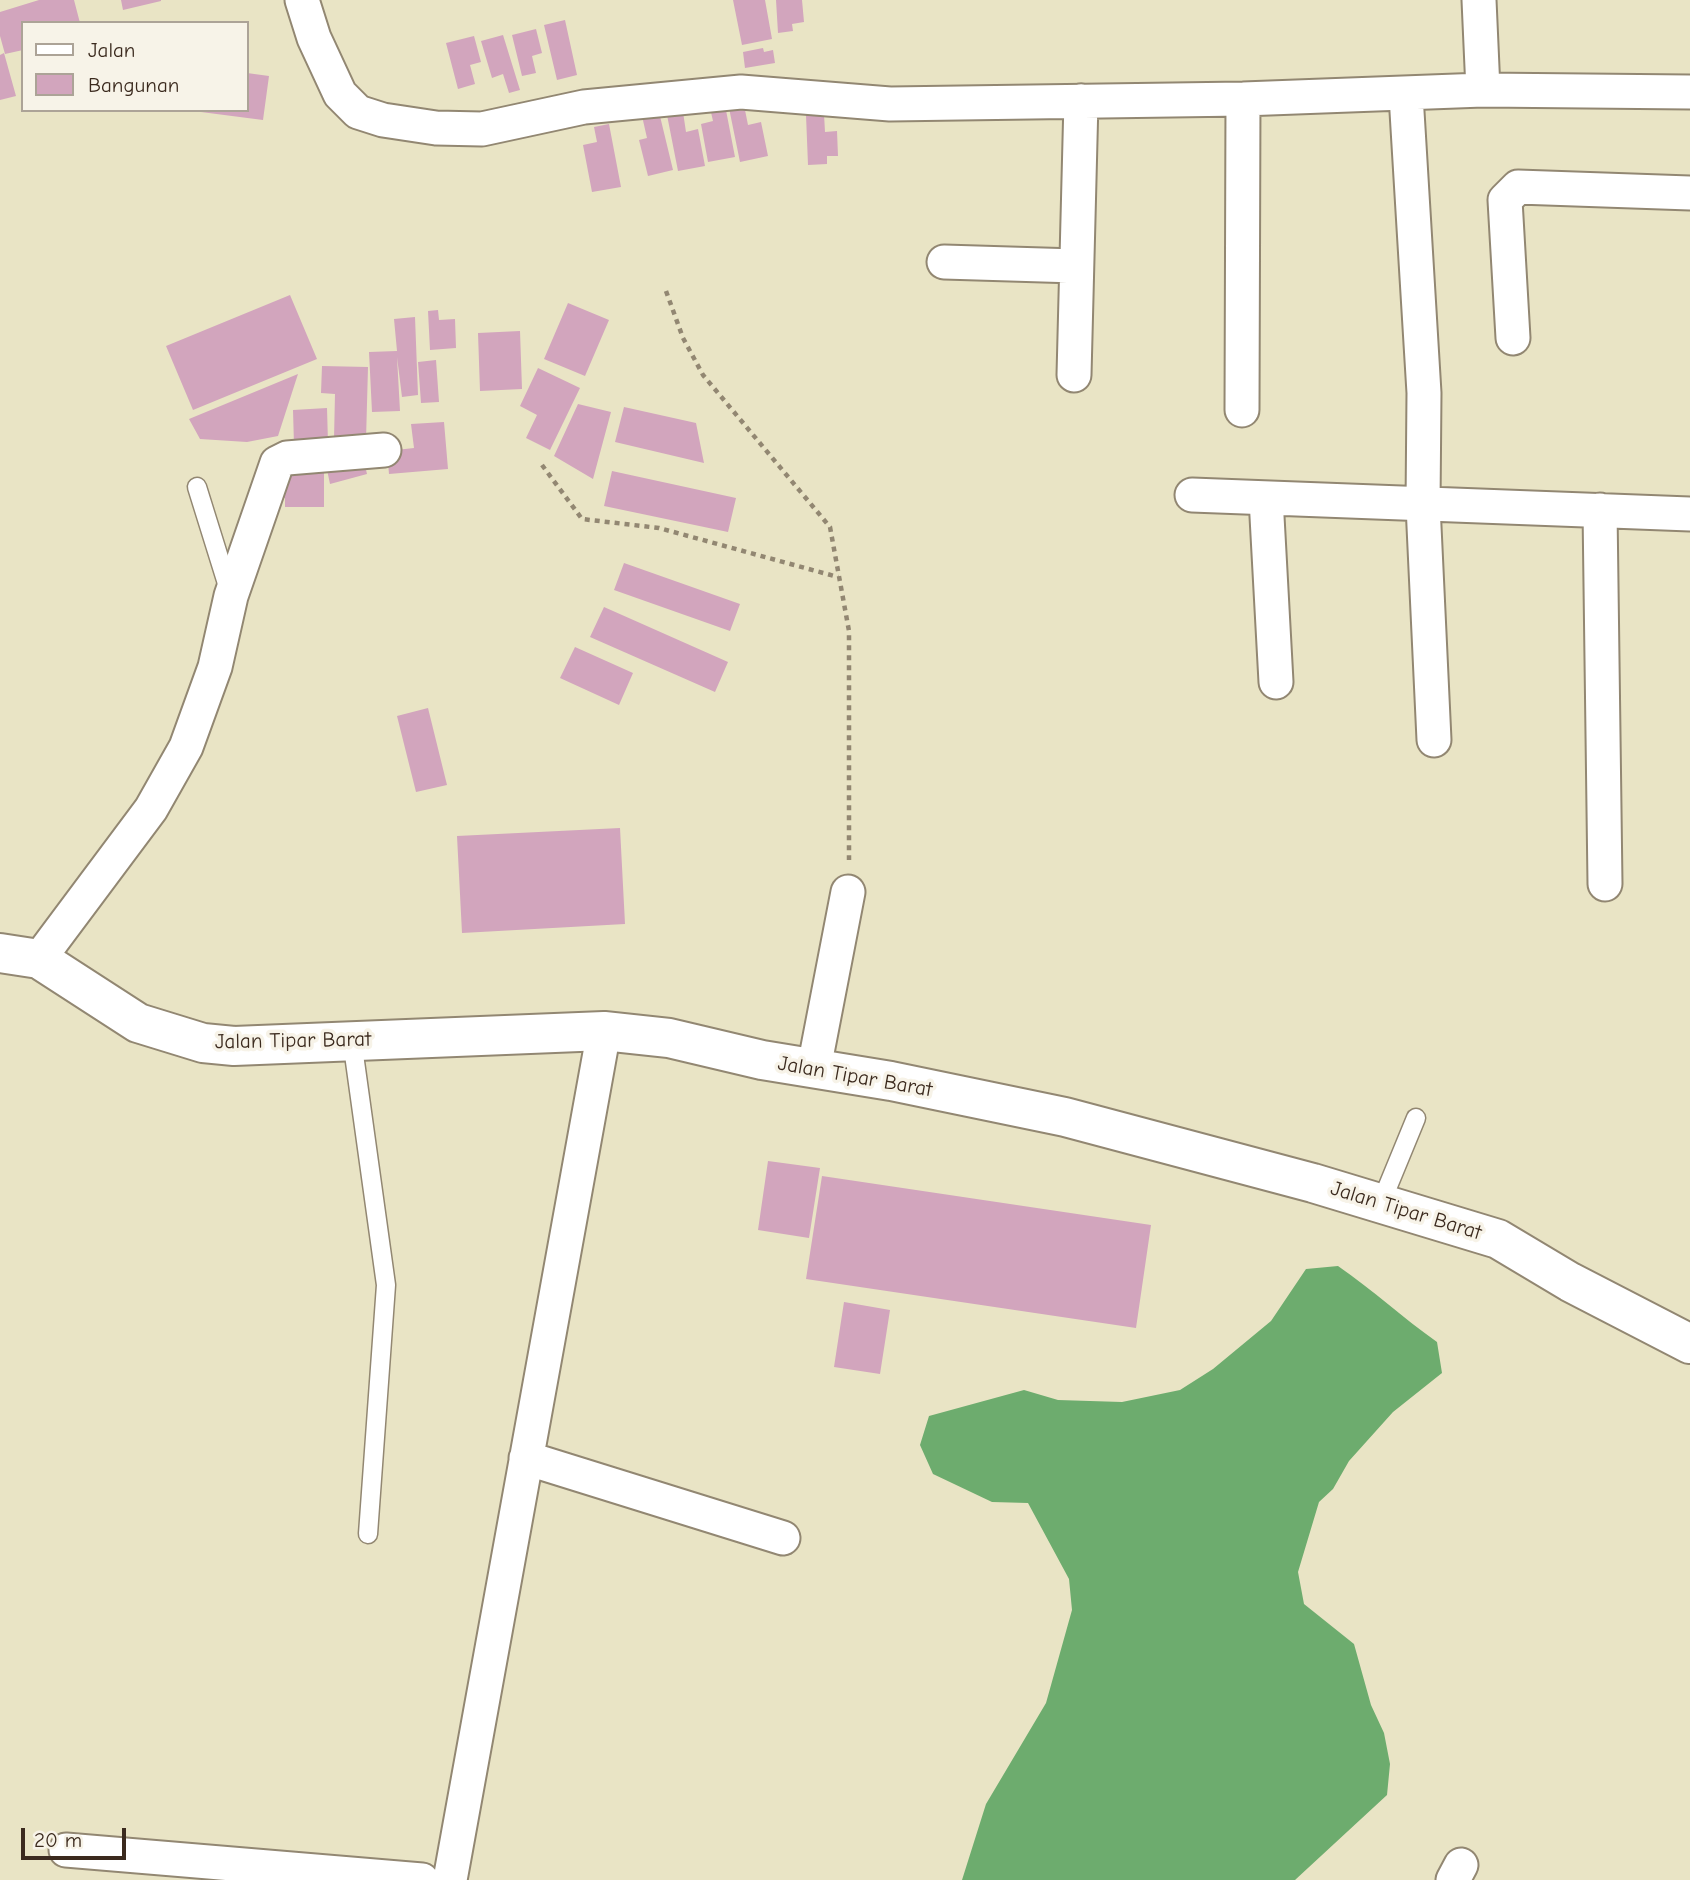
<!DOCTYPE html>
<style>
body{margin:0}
#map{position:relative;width:1690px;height:1880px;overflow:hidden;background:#e9e4c5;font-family:"Comic Neue",sans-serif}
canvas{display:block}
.legend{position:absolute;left:21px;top:21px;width:228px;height:91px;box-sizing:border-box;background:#f7f3e8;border:2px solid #aca397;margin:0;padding:9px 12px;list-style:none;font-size:21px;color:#3b2a1e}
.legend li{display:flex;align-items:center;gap:14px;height:35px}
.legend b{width:35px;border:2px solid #aca397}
.scale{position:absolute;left:21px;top:1828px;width:105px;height:32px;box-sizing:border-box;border:4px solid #3b2a1e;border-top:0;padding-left:9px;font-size:21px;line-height:24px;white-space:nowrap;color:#3b2a1e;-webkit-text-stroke:5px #f7f3e8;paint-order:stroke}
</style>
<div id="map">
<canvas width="1690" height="1880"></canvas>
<ul class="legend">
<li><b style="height:9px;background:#fff"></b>Jalan</li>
<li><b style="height:19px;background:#d2a5bd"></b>Bangunan</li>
</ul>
<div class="scale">20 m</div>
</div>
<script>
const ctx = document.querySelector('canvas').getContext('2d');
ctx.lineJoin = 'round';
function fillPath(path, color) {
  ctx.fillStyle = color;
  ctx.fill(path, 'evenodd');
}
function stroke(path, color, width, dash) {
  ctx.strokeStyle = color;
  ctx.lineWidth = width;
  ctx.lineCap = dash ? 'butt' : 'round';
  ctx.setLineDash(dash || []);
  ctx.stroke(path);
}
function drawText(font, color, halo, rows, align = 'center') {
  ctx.font = font + ' "Comic Neue",sans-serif';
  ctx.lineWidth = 7;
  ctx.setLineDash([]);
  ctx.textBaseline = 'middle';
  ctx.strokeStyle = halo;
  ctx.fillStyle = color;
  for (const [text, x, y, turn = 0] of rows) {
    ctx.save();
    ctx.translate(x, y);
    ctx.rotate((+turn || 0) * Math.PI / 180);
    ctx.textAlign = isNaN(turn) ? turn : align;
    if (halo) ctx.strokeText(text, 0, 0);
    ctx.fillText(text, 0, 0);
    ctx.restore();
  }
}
fillPath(new Path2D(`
 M1338,1266C1373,1290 1403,1318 1437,1342L1442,1373L1393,1412L1349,1461L1333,1489L1319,1502L1298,1572L1304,1604L1354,1644L1371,1705L1384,1733L1390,1764L1387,1795L1295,1880H962L986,1804L1046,1703L1072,1610L1069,1579L1028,1503L992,1502L933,1474L920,1445L929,1416L1024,1390L1058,1400L1122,1402L1180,1390L1213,1369L1271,1321L1306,1269Z`), '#6dac6e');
fillPath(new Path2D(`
 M39,0H74L80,23H23V50L5,54L0,36V12Z
 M121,0H161V1L123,10Z
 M733,0H765L772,39L742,45Z
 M776,0H802L804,22L792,24L793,31L778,33Z
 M565,20L577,75L557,80L544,25Z
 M536,29L542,53L532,56L536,73L522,76L512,35Z
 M503,35L520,90L509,93L503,74L492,78L481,41Z
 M474,36L481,62L470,65L475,84L458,89L446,43Z
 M763,48L764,52L773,50L775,63L745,68L743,52Z
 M4,53L16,96L0,100V55Z
 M247,73L269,76L263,120L201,112L247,110Z
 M725,105L735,157L708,162L701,124L713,121L710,108Z
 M744,105L748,125L761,122L768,156L740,162L729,108Z
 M659,112L673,170L648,176L639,140L647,138L642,116Z
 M683,112L686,132L698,129L705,166L678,171L667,115Z
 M824,114L825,132L837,131L838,156H827V164L808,165L806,115Z
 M609,124L621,187L592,192L583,145L597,142L594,127Z
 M290,295L317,359L193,410L166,346Z
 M568,303L609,320L585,376L544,359Z
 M438,310L439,320L455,319L456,348L430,350L428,311Z
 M415,317L418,395L402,397L397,357L400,411L372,412L369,352L397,351L394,319Z
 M520,331L522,389L480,391L478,333Z
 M436,360L439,402L421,403L418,362Z
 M322,366L368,367L366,440L334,439L335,394L321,393Z
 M538,368L580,388L550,450L526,438L537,415L520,406Z
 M298,374L278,436L247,442L200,439L189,419Z
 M578,404L611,412L593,479L554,456Z
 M624,407L696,423L704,463L615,442Z
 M327,408L328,443L294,445L293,410Z
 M444,422L448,469L389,474L387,451L414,448L411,424Z
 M363,457L367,474L330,484L326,465Z
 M324,468V507H285V498H277L284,469Z
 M612,471L736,498L728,532L604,506Z
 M624,563L740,604L730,631L614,590Z
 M604,607L728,662L715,692L590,637Z
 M575,647L633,673L619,705L560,678Z
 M428,708L447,785L416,792L397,716Z
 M620,828L625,924L462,933L457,836Z
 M768,1161L820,1168L809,1238L758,1230Z
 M822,1176L1151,1225L1136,1328L806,1279Z
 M844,1302L890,1310L880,1374L834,1367Z`), '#d2a5bd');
const service = new Path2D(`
 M197,487L230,593
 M352,1040L386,1285L368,1534
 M1381,1203L1416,1118`);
const minor = new Path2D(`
 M302,0L314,38L340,94L358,112L383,120L436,128L482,129L584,107L741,92L890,104L1243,99L1483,90L1690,92
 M1479,0L1483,90
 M1406,95L1424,393L1423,505L1434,740
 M944,262L1076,266
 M1513,338L1505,200L1518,187L1690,193
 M1074,375L1081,101
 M1242,410L1243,99
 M1192,495L1690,514
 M1266,498L1276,682
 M1600,510L1605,884
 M39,959L151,809L186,747L215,667L231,596L277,463L287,458L384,450
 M814,1068L848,892
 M526,1458L783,1538
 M66,1850L422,1880
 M450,1880L604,1031
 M1453,1880L1461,1865`);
const tertiary = new Path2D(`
 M0,953L39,959L138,1023L203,1043L234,1046L604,1031L669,1038L762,1060L891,1081L1065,1117L1313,1183L1498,1239L1570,1282L1690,1344`);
stroke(service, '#928772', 21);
stroke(minor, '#928772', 37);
stroke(tertiary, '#928772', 42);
stroke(new Path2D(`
 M666,291L683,338L703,375L830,527L849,631V860
 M542,465L582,519L659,528L838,577`), '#928772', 4.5, [5, 5]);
stroke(service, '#fff', 18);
stroke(minor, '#fff', 33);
stroke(tertiary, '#fff', 38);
drawText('21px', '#3b2a1e', '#f7f3e8', [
 ["Jalan Tipar Barat",293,1041,-1],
 ["Jalan Tipar Barat",855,1077,10],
 ["Jalan Tipar Barat",1406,1211,17]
]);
</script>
